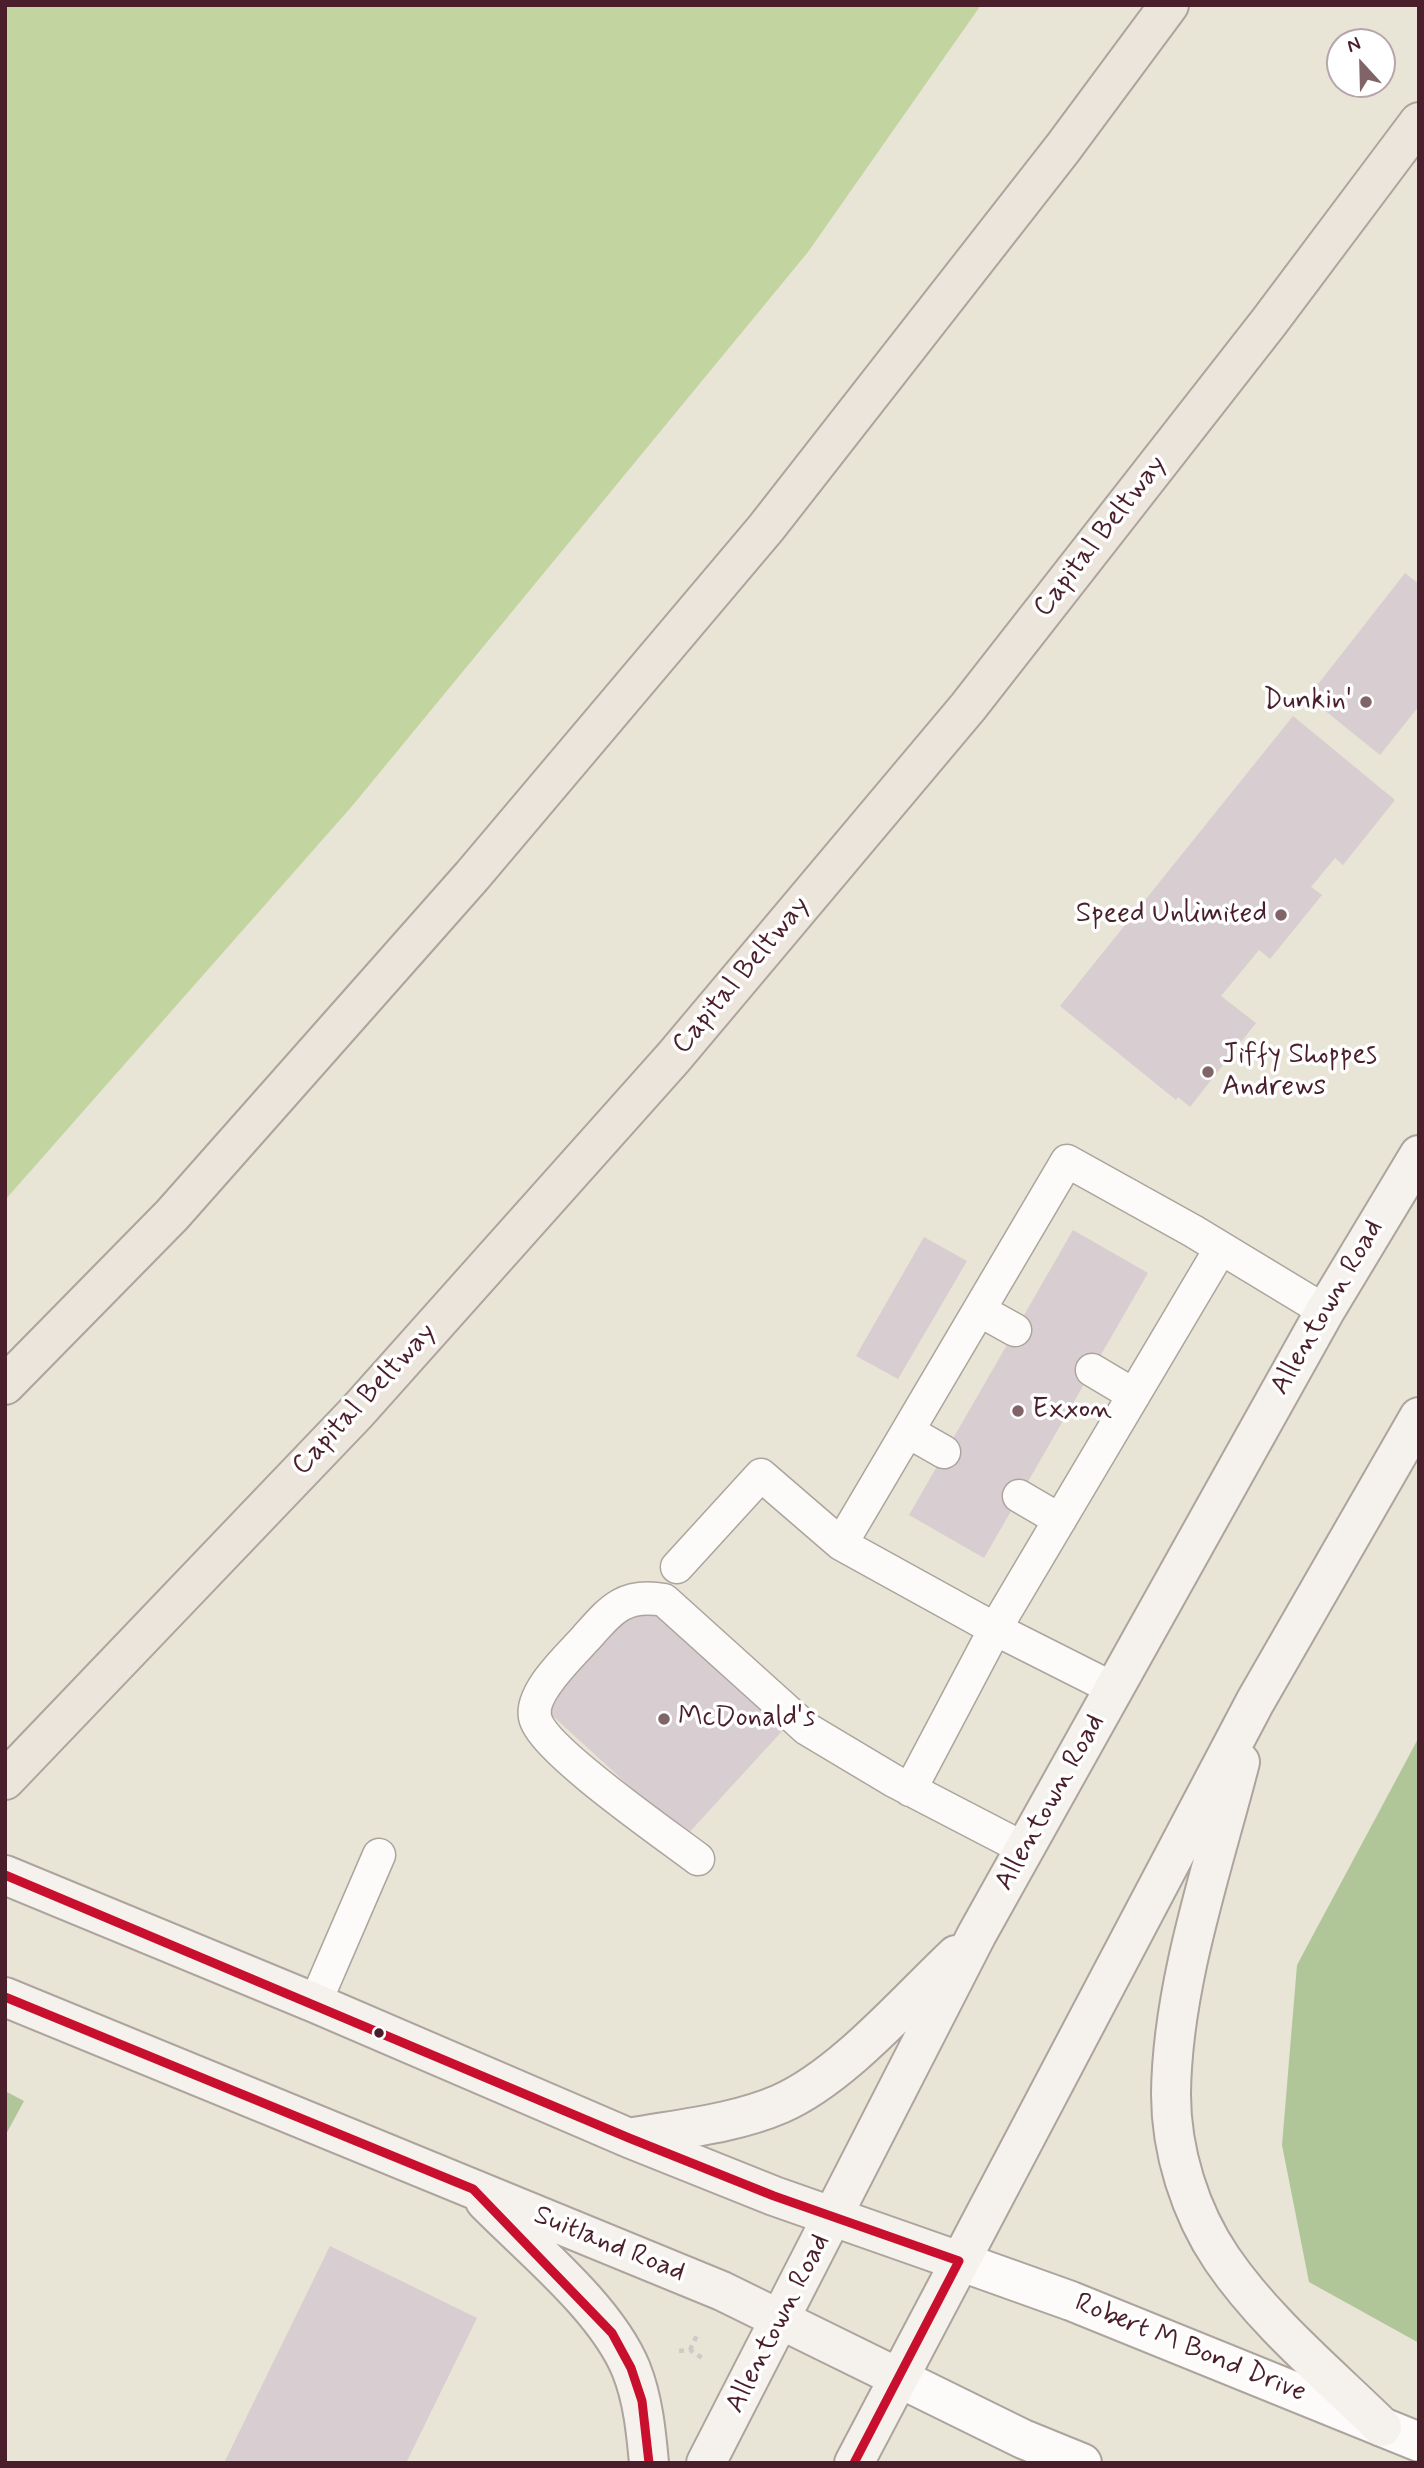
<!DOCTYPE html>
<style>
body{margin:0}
#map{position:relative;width:1424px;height:2468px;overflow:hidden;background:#e8e4d6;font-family:Mynerve,sans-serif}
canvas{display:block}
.frame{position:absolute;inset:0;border:7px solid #4a1f2b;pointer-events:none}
.north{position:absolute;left:1326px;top:28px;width:70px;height:70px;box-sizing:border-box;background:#fff;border:2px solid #b7a5aa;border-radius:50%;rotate:338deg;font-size:19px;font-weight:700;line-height:28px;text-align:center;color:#4a1f2b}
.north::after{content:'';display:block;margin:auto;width:24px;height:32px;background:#816467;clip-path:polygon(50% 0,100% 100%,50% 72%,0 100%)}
</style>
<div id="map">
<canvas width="1424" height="2468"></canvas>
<div class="frame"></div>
<div class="north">N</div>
</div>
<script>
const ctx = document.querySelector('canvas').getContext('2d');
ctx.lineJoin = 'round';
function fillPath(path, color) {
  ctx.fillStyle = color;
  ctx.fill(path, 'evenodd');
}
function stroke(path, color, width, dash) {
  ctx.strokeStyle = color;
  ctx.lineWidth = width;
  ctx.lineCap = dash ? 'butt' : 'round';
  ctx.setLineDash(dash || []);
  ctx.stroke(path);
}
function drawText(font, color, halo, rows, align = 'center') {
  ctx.font = font + ' Mynerve,sans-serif';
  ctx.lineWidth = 7;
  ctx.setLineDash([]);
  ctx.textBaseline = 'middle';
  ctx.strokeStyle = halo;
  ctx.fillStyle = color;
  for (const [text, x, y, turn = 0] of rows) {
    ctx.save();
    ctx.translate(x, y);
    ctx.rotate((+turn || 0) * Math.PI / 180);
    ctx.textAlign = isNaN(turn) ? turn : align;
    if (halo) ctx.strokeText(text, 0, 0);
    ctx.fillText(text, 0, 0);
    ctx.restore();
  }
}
fillPath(new Path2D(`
 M5,5H981L808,252L353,805L5,1200Z`), '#c2d5a0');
fillPath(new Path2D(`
 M1419,1737V2343L1309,2282L1282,2145L1297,1965Z
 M5,2091L24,2101L5,2136Z`), '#b0c698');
fillPath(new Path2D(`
 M1405,573L1419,584V706L1380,755L1308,697Z
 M1293,716L1395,800L1343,865L1335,858L1311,887L1322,895L1270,959L1259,950L1221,996L1256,1023L1190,1107L1178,1097L1176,1100L1060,1006Z
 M1073,1230L1148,1273L984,1558L909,1515Z
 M924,1237L967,1261L898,1379L856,1356Z
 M644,1599L784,1729L685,1837L544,1708Z
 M330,2246L477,2318L406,2463H224Z`), '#d8cdd0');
const service = new Path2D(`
 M979,1310L1015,1330
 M1092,1370L1134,1395
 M909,1432L944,1452
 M1019,1496L1060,1520
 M677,1567L761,1475L841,1544
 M1114,1689L995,1629L841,1544L1067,1161L1193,1231L1325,1311
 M910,1790L995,1629L1221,1248
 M698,1859C668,1836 541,1749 535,1717C530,1692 570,1656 585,1639C611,1610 623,1593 664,1600L807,1729L894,1781L1025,1849
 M315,2003L379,1855`);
const tertiary = new Path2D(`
 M959,2261L1071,2301L1419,2442
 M897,2377L1023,2439L1082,2463`);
const secondary = new Path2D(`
 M1240,1762C1213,1867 1172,1985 1171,2094C1171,2151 1190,2212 1222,2259C1265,2322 1328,2374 1382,2427
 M5,1875L315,2003L629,2138L774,2196L959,2261
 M5,1997L722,2291L897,2377
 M629,2138C678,2129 734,2124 780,2104C842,2077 906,2002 956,1955
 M485,2201C531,2248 606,2308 631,2369C643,2399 646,2431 649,2463
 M706,2463L977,1934L1325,1311L1419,1155
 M854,2463L1255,1702L1419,1417`);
const motorway = new Path2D(`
 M5,1385L172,1215L472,876L766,528L1063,148L1169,5
 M5,1780L357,1412L673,1058L968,707L1269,322L1419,122`);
stroke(service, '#aca49d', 35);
stroke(tertiary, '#aca49d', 42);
stroke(secondary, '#aca49d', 42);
stroke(motorway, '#aca49d', 42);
stroke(new Path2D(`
 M690,2350L697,2335
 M679,2351L690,2350L702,2358`), '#cecac8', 4.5, [5, 5]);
stroke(service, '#fcfbf9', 32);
stroke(tertiary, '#fcfbf9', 38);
stroke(secondary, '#f5f2ee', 38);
stroke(motorway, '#ece5dc', 38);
stroke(new Path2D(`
 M5,1875L629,2138L774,2196L959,2261L854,2463
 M5,1997L473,2189L612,2333L631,2368L642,2401L649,2463`), '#c8102e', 9);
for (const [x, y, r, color] of [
 [1366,702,7,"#816467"],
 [1281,915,7,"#816467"],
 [1208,1072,7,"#816467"],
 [1018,1411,7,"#816467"],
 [664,1719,7,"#816467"],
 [379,2033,6,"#4a1f2b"]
]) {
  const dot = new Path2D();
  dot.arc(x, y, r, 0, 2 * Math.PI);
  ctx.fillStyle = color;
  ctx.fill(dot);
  stroke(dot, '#fff', 2.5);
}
drawText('28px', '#4a1f2b', '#fff', [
 ["Capital Beltway",1101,537,-52],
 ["Capital Beltway",742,976,-50],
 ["Allentown Road",1328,1308,-60],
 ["Capital Beltway",365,1400,-47],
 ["Allentown Road",1051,1803,-61],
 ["Suitland Road",609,2245,22],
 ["Allentown Road",779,2324,-63],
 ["Robert M Bond Drive",1190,2349,22]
]);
drawText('28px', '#4a1f2b', '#fff', [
 ["Dunkin'",1352,702,"right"],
 ["Speed Unlimited",1267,915,"right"],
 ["Jiffy Shoppes",1222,1056],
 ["Andrews",1222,1088],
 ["Exxon",1032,1411],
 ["McDonald's",678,1719]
], 'left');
</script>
